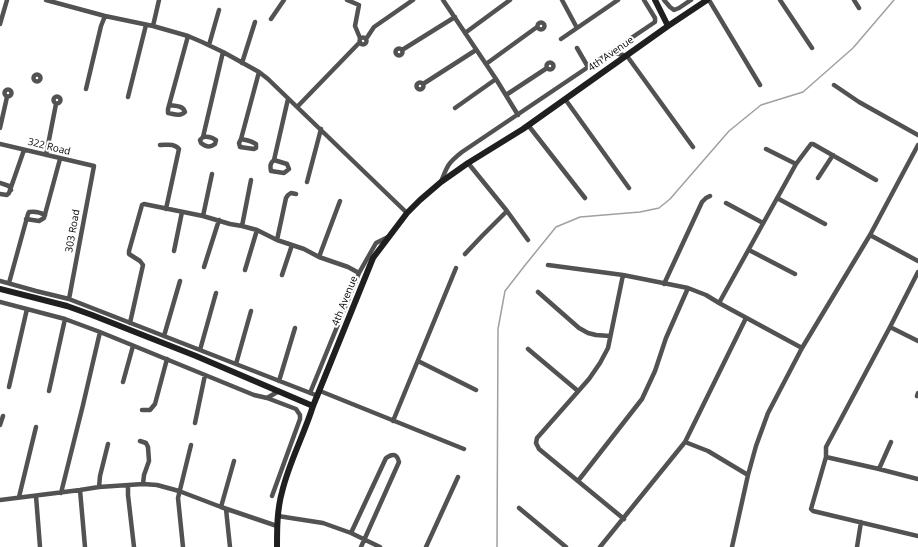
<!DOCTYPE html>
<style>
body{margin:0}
canvas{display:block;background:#fff}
</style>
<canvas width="918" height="547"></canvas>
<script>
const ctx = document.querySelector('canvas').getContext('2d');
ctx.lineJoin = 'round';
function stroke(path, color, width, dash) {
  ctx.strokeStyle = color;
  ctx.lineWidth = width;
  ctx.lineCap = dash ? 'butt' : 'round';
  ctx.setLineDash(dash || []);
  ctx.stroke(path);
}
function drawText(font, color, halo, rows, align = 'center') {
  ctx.font = font + ' "Open Sans",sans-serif';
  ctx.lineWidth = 4;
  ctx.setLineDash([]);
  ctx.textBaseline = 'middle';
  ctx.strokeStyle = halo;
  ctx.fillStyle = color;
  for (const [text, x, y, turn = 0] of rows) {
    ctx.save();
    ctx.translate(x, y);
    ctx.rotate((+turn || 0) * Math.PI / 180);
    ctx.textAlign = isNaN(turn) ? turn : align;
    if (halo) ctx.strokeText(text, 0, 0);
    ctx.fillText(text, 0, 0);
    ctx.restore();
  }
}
stroke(new Path2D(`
 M497,547L498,329L505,291L526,264L556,227L580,217L640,212L659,208L670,199L729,131L761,105L803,92L853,48L894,0`), '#a0a0a0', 1.5);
stroke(new Path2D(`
 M46,0L105,16L153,26L188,36L202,42L223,52L259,72L268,79L407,213
 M347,0L359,5L355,26L360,38
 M443,0L496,79L518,115
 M562,0L577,28
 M664,0L670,7L674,10L679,8L691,0
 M709,0L760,85
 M780,0L812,48
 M854,0L859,8
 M271,19L284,0
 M537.5 26a3.5 3.5 0 1 1 7 0a3.5 3.5 0 1 1-7 0Z
 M0,24L7,0
 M153,26L159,0
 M465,33L510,0
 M359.5 41a3.5 3.5 0 1 1 7 0a3.5 3.5 0 1 1-7 0Z
 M366,39L374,27L413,0
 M561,39L618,0
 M209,45L219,10
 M577,48L588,67
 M395.5 52a3.5 3.5 0 1 1 7 0a3.5 3.5 0 1 1-7 0Z
 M402,50L455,17
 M611,52L627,56L693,147
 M546.5 66a3.5 3.5 0 1 1 7 0a3.5 3.5 0 1 1-7 0Z
 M242,63L255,22
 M486,64L537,27
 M33.5 78a3.5 3.5 0 1 1 7 0a3.5 3.5 0 1 1-7 0Z
 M416.5 86a3.5 3.5 0 1 1 7 0a3.5 3.5 0 1 1-7 0Z
 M423,84L476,50
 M834,85L859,102L918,135
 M86,89L101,26L105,16
 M4.5 93a3.5 3.5 0 1 1 7 0a3.5 3.5 0 1 1-7 0Z
 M506,95L547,68
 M53.5 100a3.5 3.5 0 1 1 7 0a3.5 3.5 0 1 1-7 0Z
 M128,97L146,25
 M565,99L629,188
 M169,105C175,106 183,105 185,112C180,117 174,114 168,113V109L188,36
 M297,107L360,42
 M455,108L496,79
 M528,125L585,198
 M0,128L7,97
 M203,137C208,136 212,137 216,140L215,144C210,148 206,147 201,143L200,140L203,137L223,52
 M241,139C246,140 252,141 256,144V148L254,149L240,147L239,143L241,139L259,72
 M0,144L94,166L72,283L69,299
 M160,145C167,145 174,143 179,149L166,209
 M766,149L796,164
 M46,155L56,104
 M274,160L287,164L289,169L284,173L271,171C270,166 270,163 274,160L288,99
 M468,163L507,211L528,240
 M818,178L833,155
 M307,182L321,129
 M441,182C447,166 448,163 462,152L652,24L655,22V18L644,0
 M0,183L9,186L11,190
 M0,194L7,195L9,193L24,150
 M777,198L825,224
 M726,203L763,223
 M203,216L212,174
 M26,219L39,221L44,218L60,159
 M242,226L251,180
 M870,235L918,261
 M277,240L286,198L288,195L291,193L296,194
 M749,250L795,274
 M174,251L182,212
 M465,254L482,236L507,211
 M319,257L340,201
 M548,265L623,275L688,288L706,295L719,303L802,348
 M204,267L219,220
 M245,270L257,230
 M918,272L890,327L826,447V457L811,509L813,511L918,536
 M282,275L292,245
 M623,275L608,348L600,363L589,379L537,438L536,443L539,449L624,519
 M0,281L36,291L69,299L318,396
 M9,283L28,214L29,212C35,211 40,212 45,215
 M664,284L702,202L706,198L710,196
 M538,292L579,328L588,333L596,335L610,336
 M0,302L65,319L100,332L254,395L267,398L296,409L300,415V419L272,496
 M719,303L796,164L811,144H813L876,180
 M130,323L143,265L140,261L129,254V251L142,205L144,204L203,216L230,224L242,226L257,230L277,240L304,249L319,257L348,267L359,273
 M890,327L918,341
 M164,336L180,281
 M528,349L578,391
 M200,350L216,293
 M418,361L476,390
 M236,364L251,311
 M279,381L295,328
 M123,382L133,346
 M9,387L27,309
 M49,391L65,319
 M320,391L464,449
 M310,393L359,273L376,243L388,237
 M917,396L918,393
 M267,398L279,391
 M142,410H150L155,404L167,359
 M393,421L456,268
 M195,423L205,375
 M0,425L3,416
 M140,441L146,443L148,447L149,461L144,475L143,484
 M685,442L708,451L748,475
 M826,457L879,469L918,479
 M879,469L891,442
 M578,481L642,399L655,371L666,338L688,288
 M128,486V495L134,547
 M99,487L100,476L108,444
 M80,490L85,547
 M61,493L83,405L100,332
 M36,496L40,547
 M19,497L36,427
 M0,500L80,490L99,487L143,484L157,485L179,491L221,507L277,526
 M221,507L234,461
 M519,508L566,547
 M226,509L230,547
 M278,516L323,523L351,533L380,547
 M351,533L386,458C393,453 397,454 399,462L361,547
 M183,547L178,498L191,445
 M426,547L458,477
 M600,547L685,442L746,318
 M732,547L748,475L756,446L768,413L802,348L870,235L918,145
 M857,547L861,522`), '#525252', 4.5);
stroke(new Path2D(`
 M655,0L668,26
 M0,289L67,306L92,315L196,356L313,406
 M277,547C277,529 277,510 282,492C289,462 304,435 313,406L373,258L407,213L420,200L441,182L468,163L523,129L668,26L707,0`), '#1f1f1f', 6);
drawText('10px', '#000', '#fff', [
 ["4th Avenue",611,54,-35],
 ["322 Road",49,147,14],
 ["303 Road",73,231,-80],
 ["4th Avenue",345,301,-68]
]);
</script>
